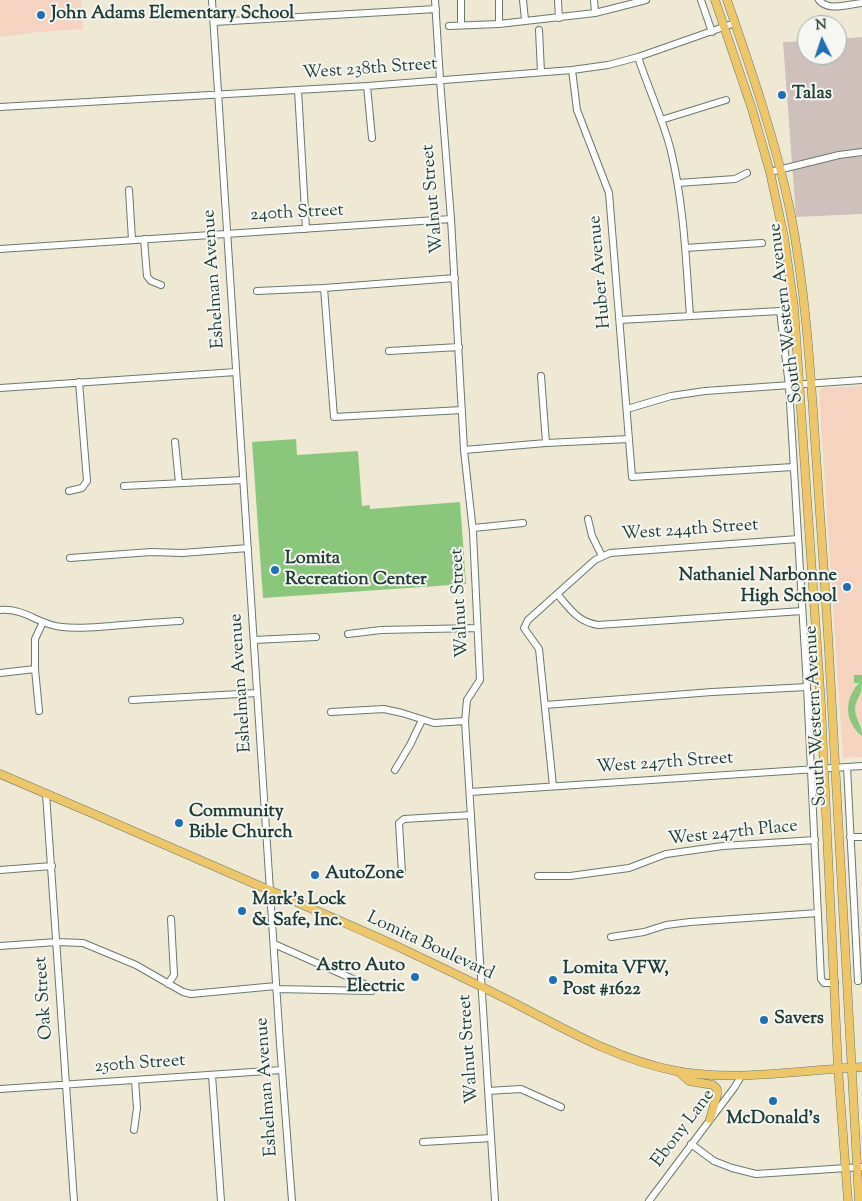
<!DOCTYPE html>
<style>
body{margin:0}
#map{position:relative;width:862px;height:1201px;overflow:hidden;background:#efe9d4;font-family:"Sorts Mill Goudy",serif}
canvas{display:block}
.north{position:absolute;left:797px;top:15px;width:50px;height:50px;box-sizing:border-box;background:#f6f6f2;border:1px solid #a0aca6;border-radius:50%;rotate:356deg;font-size:14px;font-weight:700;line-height:20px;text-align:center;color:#1f3d34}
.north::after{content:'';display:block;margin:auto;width:18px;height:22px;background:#1f6fb2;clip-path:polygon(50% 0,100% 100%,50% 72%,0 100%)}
</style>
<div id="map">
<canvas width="862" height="1201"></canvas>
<div class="north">N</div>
</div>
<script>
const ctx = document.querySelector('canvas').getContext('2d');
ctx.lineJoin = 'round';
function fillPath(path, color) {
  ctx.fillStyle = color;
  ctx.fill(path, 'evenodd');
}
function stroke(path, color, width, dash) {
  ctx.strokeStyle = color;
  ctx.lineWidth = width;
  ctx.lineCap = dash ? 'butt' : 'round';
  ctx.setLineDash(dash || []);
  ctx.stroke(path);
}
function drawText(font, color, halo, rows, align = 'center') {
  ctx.font = font + ' "Sorts Mill Goudy",serif';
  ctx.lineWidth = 4;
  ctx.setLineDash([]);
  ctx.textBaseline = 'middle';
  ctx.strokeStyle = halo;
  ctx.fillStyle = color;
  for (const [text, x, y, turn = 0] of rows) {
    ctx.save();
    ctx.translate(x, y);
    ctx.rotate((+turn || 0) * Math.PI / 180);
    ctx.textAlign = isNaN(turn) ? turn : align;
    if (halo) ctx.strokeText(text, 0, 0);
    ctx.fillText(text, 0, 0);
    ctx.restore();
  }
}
fillPath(new Path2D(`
 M0,0H81L83,29L39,32L0,37Z
 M862,386V757L843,758L819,392L821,389L824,388Z`), '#f4d3c1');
fillPath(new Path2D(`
 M862,37V214L796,217L783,42L807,41V55H837V39Z`), '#d0c0bc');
fillPath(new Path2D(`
 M296,439L297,455L358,451L362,506L370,505V509L460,502L466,584L263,598L252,442Z
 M854,675H862C862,679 862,686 861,691C859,698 855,702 855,710C856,720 862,725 862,736C844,722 844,699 859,683H854Z`), '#8ac77d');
const minor = new Path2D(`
 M212,0L280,1044L292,1201
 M435,0L440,80L451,219L464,450L473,532L480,680L467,700L465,721L495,1201
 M461,0V25
 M499,0V24
 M523,0L525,20
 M558,0L559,18
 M594,0L595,13
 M701,0L712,32
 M819,0C828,12 849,4 862,3
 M214,22L436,9
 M449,26L499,24L595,13L646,0
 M539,30L541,72
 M638,57C648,88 663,119 671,151C684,205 686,261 690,316
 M572,70L577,110L609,193L632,477L793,467
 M367,86L372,138
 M298,90L306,229
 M0,107L367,86L572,70L608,65L638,57L735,23
 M661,120L726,100
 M770,172L839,155L862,152
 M678,183L735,179L747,173
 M129,190L132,240
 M144,239L147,276L151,281L161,285
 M685,248L762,243
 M0,249L451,219
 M324,288L334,417L462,410
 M257,291L324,288L455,278
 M620,320L780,311L789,386L807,687L821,979L824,983H835
 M389,351L459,347
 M541,376L546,443
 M0,388L236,372
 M627,409L671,396L705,391L862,380
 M175,442L179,483
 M464,450L546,443L629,439
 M124,486L243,480
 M69,491L82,488L87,481L79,382
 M588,519L592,536L602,556
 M473,528L523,523
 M70,558L151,552L182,553L248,548
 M558,595C570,609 578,622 598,625L802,611
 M0,610C26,608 38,625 62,627C78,629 95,627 111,626C134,624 157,622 180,621
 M348,634L381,630L477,628
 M254,640L316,637
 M0,673L35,669
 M132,700L257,693
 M545,705L712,692L807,687
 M39,711L35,669V639L43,622
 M331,712L384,709L402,713L434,723L465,721
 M847,767L858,981
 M395,770L410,745L422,720
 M553,786L539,649L524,628L528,620L595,560L610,553L798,539
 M470,792L862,766
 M46,794L74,1201
 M850,837H862
 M0,870L52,866
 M402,873L399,823L404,819L471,815
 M538,876H570L629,868L666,854L723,846L815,840
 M611,937L644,932L666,925L690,922L818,913
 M274,944L371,987L373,990L372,991L276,989
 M0,946L57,942L83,943L136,965L183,992L191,994L276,986
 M168,984L174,975L171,919
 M212,1075L221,1201
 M0,1089L282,1070
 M488,1091L521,1089L561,1107
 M134,1130L137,1108L135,1080
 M423,1142L491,1138
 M691,1144L714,1161L732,1168L756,1174L862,1167
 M649,1201L734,1088L742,1075`);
const major = new Path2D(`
 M715,0L752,109L770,172L784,237L794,307L821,705L838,1068L848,1201
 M727,0C751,69 775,139 790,210C805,286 810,363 815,440C820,517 826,594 830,671C840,848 848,1025 859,1201
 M0,774C90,812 179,851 269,890C314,910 360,929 405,950C443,968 481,986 518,1005C570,1032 619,1060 676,1071C736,1082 802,1070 862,1067
 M678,1071L689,1081L713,1085L717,1089V1095L710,1119`);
stroke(minor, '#68796c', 8);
stroke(major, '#68796c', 9);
stroke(minor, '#fff', 6);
stroke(major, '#ecc669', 8);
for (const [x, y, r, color] of [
 [41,15,5,"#1f6fb2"],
 [782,95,5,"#1f6fb2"],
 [275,570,5,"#1f6fb2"],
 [847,587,5,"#1f6fb2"],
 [179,823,5,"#1f6fb2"],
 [315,875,5,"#1f6fb2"],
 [242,911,5,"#1f6fb2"],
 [415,977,5,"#1f6fb2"],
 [553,980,5,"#1f6fb2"],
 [764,1020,5,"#1f6fb2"],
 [773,1101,5,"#1f6fb2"]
]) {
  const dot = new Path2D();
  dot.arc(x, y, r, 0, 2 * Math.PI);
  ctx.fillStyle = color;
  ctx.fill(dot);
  stroke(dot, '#f6f6f2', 2);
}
drawText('bold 18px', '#1f3d34', '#f6f6f2', [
 ["John Adams Elementary School",51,15],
 ["Talas",792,95],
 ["Lomita",285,560],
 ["Recreation Center",285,581],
 ["Nathaniel Narbonne",837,577,"right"],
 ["High School",837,598,"right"],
 ["Community",189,813],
 ["Bible Church",189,834],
 ["AutoZone",325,875],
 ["Mark's Lock",252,901],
 ["& Safe, Inc.",252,922],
 ["Astro Auto",405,967,"right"],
 ["Electric",405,988,"right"],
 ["Lomita VFW,",563,970],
 ["Post #1622",563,991],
 ["Savers",774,1020],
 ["McDonald's",773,1120,"center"]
], 'left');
drawText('18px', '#1f3d34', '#f6f6f2', [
 ["West 238th Street",370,70,-4],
 ["Walnut Street",434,199,-95],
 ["240th Street",297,214,-3],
 ["Huber Avenue",601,272,-95],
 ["Eshelman Avenue",215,279,-94],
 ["South Western Avenue",787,313,-97],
 ["West 244th Street",690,531,-4],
 ["Walnut Street",461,603,-93],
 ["Eshelman Avenue",242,683,-94],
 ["South Western Avenue",817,716,-93],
 ["West 247th Street",665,764,-4],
 ["West 247th Place",733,834,-6],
 ["Lomita Boulevard",430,947,25],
 ["Oak Street",45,998,-94],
 ["Walnut Street",470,1049,-94],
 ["250th Street",140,1065,-4],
 ["Eshelman Avenue",268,1087,-94],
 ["Ebony Lane",684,1129,-53]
]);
</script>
